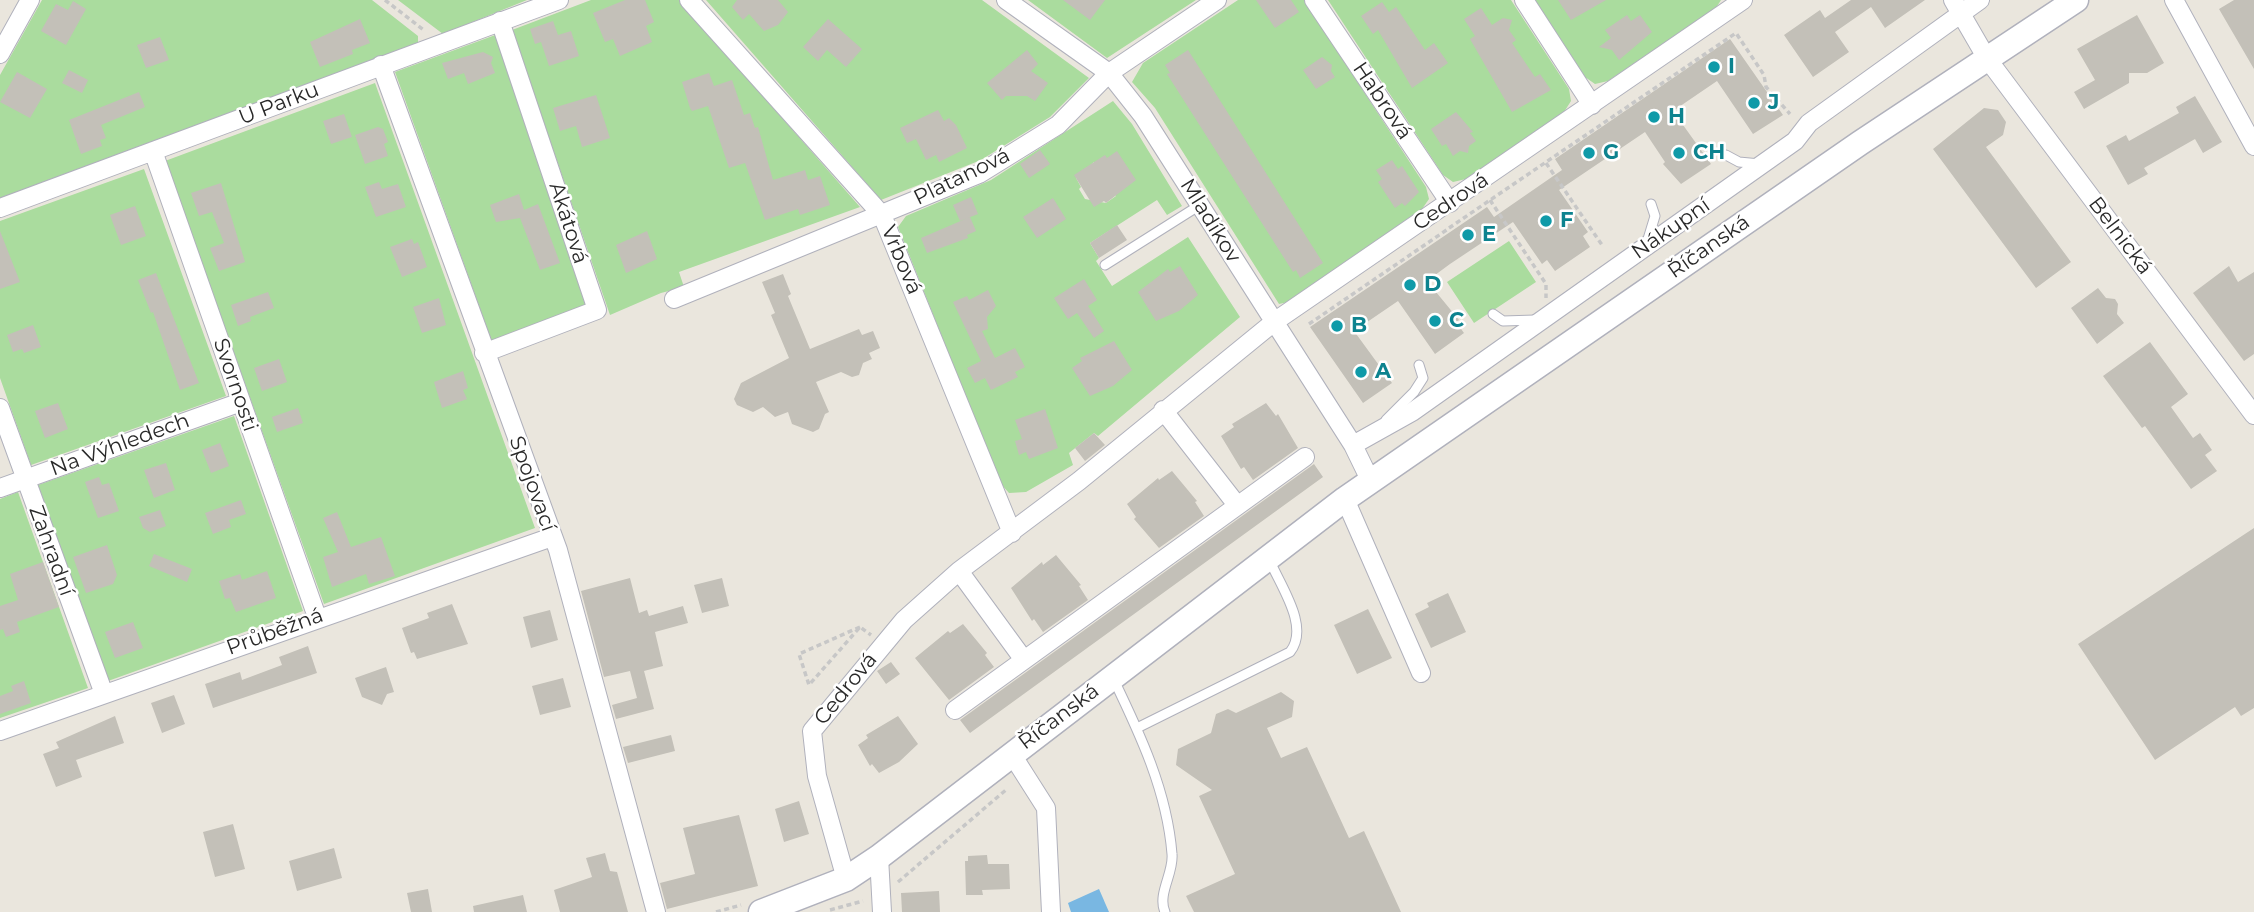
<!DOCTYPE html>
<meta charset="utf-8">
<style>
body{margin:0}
canvas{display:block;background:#eae6dd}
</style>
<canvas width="2254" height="912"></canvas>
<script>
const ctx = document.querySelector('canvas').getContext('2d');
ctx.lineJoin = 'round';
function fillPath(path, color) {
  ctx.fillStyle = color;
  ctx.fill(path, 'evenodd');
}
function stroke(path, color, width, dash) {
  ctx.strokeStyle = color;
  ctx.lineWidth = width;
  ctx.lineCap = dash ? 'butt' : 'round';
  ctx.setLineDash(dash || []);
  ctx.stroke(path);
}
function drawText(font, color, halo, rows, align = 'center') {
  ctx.font = font + ' Montserrat,sans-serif';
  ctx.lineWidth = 5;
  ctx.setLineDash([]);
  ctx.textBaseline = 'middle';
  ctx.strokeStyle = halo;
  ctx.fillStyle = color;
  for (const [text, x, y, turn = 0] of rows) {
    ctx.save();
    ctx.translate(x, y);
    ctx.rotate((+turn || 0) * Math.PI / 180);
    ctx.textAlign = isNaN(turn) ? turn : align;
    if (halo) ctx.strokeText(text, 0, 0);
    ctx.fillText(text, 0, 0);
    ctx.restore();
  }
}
fillPath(new Path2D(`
 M42,0H372L418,36V43L0,198V75Z
 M398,0H527L443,34Z
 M591,0H679L860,207L679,272L684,287L661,293L610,315L512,30Z
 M706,0H982L1089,78L1050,117L981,160L881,200Z
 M1028,0H1196L1107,58Z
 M1238,0H1304L1426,187L1429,199L1422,209L1288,302L1279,304L1155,108L1132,82L1143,63Z
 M1328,0H1511L1569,89L1571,101L1564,112L1466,179L1453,182L1443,175Z
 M1535,0H1721L1716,8L1608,81L1595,84L1585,77Z
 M498,34L586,307L492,342L395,72Z
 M375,83L535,528L324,604L165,161Z
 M1113,101L1132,124L1182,206L1167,215L1157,200L1090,243L1099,258L1096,261L1112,286L1188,237L1240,317L1098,436L1094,433L1069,453L1073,465L1026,492L1009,493L1001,484L898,227L906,216L991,180ZM1094,162L1116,196L1106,203L1085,199L1079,189L1081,187L1076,178Z
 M144,169L226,396L31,465L0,378V221Z
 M1509,241L1536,282L1474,323L1447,282Z
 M234,416L303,611L108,681L38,485Z
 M18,492L88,688L0,718V499Z`), '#aadc9e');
fillPath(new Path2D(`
 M1099,889L1109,912H1071L1068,903Z`), '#79b7e2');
fillPath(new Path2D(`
 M625,0H645L654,22L646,26L652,42L620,56L613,39L605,42L593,13Z
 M737,0H778L788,12L778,25L764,31L749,14L743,20L732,7Z
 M1063,0H1105L1090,20Z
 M1256,0H1291L1299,12L1275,28Z
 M1558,0H1606L1571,20Z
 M1851,0H1925L1885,28L1871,7L1835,32L1849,52L1813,77L1784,35L1820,10L1825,18Z
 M2234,0H2254V69L2219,9Z
 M73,1L86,9L66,45L41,31L56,4L68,10Z
 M1382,2L1389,12L1396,7L1425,50L1434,43L1448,63L1412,88L1378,30L1373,34L1361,16Z
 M1481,8L1492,25L1503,18L1512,20L1509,30L1516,40L1512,43L1535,77L1540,74L1551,90L1512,112L1470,39L1475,36L1464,19Z
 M1627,15L1631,21L1640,15L1652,32L1619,60L1612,50L1599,47L1611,38L1605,30Z
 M2137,15L2164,63L2147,73H2129V83L2084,109L2074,92L2095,80L2077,49Z
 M360,19L370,43L352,50L353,54L320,67L310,42Z
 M828,19L862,49L846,67L827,50L818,61L803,47Z
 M553,21L558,35L571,31L579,56L549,66L541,42L535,44L530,29Z
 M160,37L169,60L146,68L137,45Z
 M1730,39L1783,115L1753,134L1717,81L1673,111L1711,164L1681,184L1663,164L1665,162L1645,132L1559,190L1588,232L1583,236L1590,247L1555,271L1547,260L1542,264L1513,222L1450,264L1427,281L1459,320L1456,322L1464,333L1435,354L1398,301L1354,331L1392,383L1363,403L1310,327L1487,207L1494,217L1562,170L1555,159Z
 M1027,50L1038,64L1031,71L1048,83L1035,101L1027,96H1006L1002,100L987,83Z
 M1188,50L1323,263L1300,278L1296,270L1293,272L1167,74L1170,73L1165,65Z
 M483,52L493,57L491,63L495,73L468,84L464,73L448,79L442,63Z
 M1322,57L1332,65L1331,71L1335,77L1316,89L1303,70Z
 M69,70L88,80L82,93L62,83Z
 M17,72L47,89L30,118L0,102Z
 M709,73L714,86L732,80L744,115L750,113L755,128L758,127L773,180L805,170L808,180L820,176L830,205L800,215L798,209L765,220L745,163L729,168L708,106L692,111L690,108L682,82Z
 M139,92L145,107L101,125L106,138L100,140L102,146L81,154L69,120Z
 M596,95L610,138L582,147L576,126L560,131L553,108Z
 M2195,96L2222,142L2203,153L2195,139L2144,168L2148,174L2128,185L2106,146L2126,135L2129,141L2179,113L2176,107Z
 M1984,108L1998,110L2006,122L2003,135L1986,147L2071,262L2036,288L1933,149Z
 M938,110L944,121L949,118L956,125L967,148L939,162L936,155L926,160L916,139L907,143L900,128Z
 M1456,112L1473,132L1470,133L1476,141L1469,146L1468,153L1460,151L1453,156L1446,144L1442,146L1431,129Z
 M344,114L352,137L331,144L323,121Z
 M378,127L383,129L388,142L384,144L388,156L365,164L355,135Z
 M1040,150L1050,164L1029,178L1020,164Z
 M1117,151L1136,180L1106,203L1104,201L1094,207L1074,175L1105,155L1107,158Z
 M1392,160L1398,169L1402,166L1419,192L1405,206L1402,203L1395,208L1378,182L1382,179L1376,170Z
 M379,182L382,189L398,184L406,207L376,217L365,187Z
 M221,183L245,262L219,271L210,248L224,243L212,212L199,216L191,193Z
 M519,194L524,210L538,204L560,263L540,270L520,218L496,222L490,205Z
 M971,197L978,214L960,221L953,205Z
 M1053,198L1066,219L1037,238L1023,217Z
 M135,206L146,236L121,245L110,215Z
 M970,217L976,231L967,235L968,238L927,253L921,238Z
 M1117,225L1127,240L1099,258L1090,243Z
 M0,231L20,282L0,289Z
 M647,231L657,259L626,273L616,245Z
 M412,239L414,244L418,242L427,267L402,277L390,247Z
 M1180,266L1198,295L1179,311L1156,321L1138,292L1168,269L1170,272Z
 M2229,266L2238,282L2254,272V354L2244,361L2193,293Z
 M156,273L199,383L180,390L153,312L151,313L138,280Z
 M783,274L791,294L788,296L810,349L859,329L862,335L873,331L880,348L869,353L872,359L863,363L859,375L852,377L841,372L816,382L829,412L825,414L819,429L813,432L792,424L788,412L775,417L763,407L753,412L737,405L734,399L741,383L789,358L771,315L775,313L762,282Z
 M1084,279L1097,300L1088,306L1104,331L1094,338L1077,313L1068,319L1054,298Z
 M2098,288L2106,298L2115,299L2118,304L2117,314L2124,323L2097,344L2071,308Z
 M988,290L996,306L987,317L988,329L982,331L995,358L1015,348L1025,367L1015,372L1018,377L991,390L985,378L975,383L967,368L981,361L953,302L967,296L969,300Z
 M268,292L274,308L250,317L251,321L238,326L231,305Z
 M439,298L446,325L422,333L413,307Z
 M33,325L41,347L24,353L22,349L13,352L7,335Z
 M1114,341L1132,370L1113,386L1090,396L1072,368L1082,361L1080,358Z
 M2150,342L2188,394L2171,407L2193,438L2200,433L2212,450L2205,455L2217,471L2191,489L2145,426L2142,428L2103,376Z
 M279,359L287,382L262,391L254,368Z
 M463,371L468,388L463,390L467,399L442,408L434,382Z
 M58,403L68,429L45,438L35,411Z
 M1266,403L1276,416L1278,414L1298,448L1253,480L1244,467L1241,469L1221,436L1234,427L1232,424Z
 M298,408L303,423L277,432L272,417Z
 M1045,409L1058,448L1029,459L1026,452L1019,455L1015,441L1022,439L1015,420Z
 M1094,433L1105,445L1085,461L1075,448Z
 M220,443L229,466L211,473L202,450Z
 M166,463L175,490L154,498L144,470Z
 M1314,464L1323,477L970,733L960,720Z
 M1172,471L1197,501L1195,502L1204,516L1159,548L1134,519L1136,517L1127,504L1158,478L1159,480Z
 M99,477L102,485L109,483L119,511L98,518L85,482Z
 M241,500L246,514L229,520L231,527L213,534L205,513Z
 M160,510L166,526L150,532L143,528L139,517Z
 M337,512L351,547L381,537L395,576L369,584L366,574L332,587L323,557L338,552L323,518Z
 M2254,528V708L2241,716L2235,707L2155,760L2078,644Z
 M107,545L117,575L113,584L86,593L73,557Z
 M154,554L192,569L187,582L149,566Z
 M1056,555L1081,585L1079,586L1088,600L1043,632L1034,619L1032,621L1011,588L1042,562L1043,565Z
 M43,562L59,607L17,622L20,632L6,637L3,629L0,630V606L18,600L10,574Z
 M267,571L276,598L236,612L230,598L225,599L219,581L240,574L242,580Z
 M630,578L639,613L647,610L649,616L683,606L688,623L655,632L663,666L644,671L654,709L616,719L612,705L637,698L630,671L604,677L581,591Z
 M722,578L729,606L702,613L694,585Z
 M1448,593L1466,632L1431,648L1415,614L1429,607L1427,603Z
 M452,604L468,644L417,659L414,652L411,653L402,628L429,618L427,613Z
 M1368,609L1392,658L1357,674L1334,625Z
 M550,610L558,640L531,648L523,617Z
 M133,622L143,648L115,658L105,632Z
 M963,624L987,653L985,655L994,667L949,700L915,658L948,631L950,633Z
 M308,646L317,673L213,708L205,684L240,672L242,680L282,665L279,657Z
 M891,662L900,674L886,684L877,671Z
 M386,667L394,692L387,694L382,705L362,697L355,678Z
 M563,678L571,707L540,715L532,686Z
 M24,681L31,703L0,714V696L13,691L11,686Z
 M1281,692L1294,701L1292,717L1267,728L1281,758L1307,747L1349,838L1364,831L1401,912H1194L1186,896L1235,874L1199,796L1212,790L1176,765L1178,749L1211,733L1216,714L1228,709L1236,713Z
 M174,695L185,724L162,733L151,703Z
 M115,716L124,743L76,760L82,777L56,787L43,754L59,748L56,742Z
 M898,716L918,744L899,762L879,773L872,764L870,766L858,745L868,738L866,735Z
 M671,735L675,751L628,763L623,747Z
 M799,801L809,834L784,842L775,809Z
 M739,815L758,886L667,909L660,883L695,874L683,828Z
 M233,824L245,869L215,877L203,832Z
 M334,848L342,878L297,891L289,861Z
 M605,853L610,871L617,872L628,912H560L554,890L592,877L586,858Z
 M987,855L988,864H1009L1010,889L982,890L983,895H966L965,861H968V856Z
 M428,889L432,912H411L407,893Z
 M939,891L940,912H902L901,893Z
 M523,895L527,912H474L473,906Z`), '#c3c0b8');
const service = new Path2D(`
 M1726,155L1739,162L1760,164
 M1648,239L1655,216L1651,204
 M1105,265L1200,205
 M1493,314L1503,321L1535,320
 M1386,420L1414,392L1423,378L1419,365
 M1113,678C1140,734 1167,791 1172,854C1174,873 1157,894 1165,912
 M1137,728L1290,652C1310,627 1281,587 1270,561`);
const minor = new Path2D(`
 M689,0L882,215L1012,533
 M1006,0L1109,73L1143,116L1353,445L1371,482
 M1314,0L1450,203
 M1524,0L1592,105
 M1953,0L1986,57L2254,415
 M2174,0L2254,146
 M0,54L30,0
 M381,65L558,550L656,912
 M153,151L317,617
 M0,208L559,0
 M674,299L979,174L1058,125L1109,73L1217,0
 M484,353L597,310L500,21
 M0,408L104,694
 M1163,410L1237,505
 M1353,445L1412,412L1795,141L1809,123L1980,0
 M0,488L241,402
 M1345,499L1421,673
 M959,571L1024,660
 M955,710L1305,457
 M0,731L552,537
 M1011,753L1046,808L1051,912
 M879,857L882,912
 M846,879L817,776L812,731L904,620L959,571L1079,481L1274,322L1743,0`);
const secondary = new Path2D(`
 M761,912L846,879L879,857L1345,499L1860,143L2076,0`);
stroke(service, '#b0b1bc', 11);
stroke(minor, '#b0b1bc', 20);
stroke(secondary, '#b0b1bc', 27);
stroke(new Path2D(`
 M385,0L425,31
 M1546,163L1602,245
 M1490,200L1546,284V298
 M1449,228L1736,33L1764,75L1766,87L1790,114
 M1309,324L1448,229
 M860,627L799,654L809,685L860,627L871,635
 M898,882L1007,789
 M830,910L863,901
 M716,912L741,905`), '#c7c7c7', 3.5, [5, 3.5]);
stroke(service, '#fff', 9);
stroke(minor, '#fff', 18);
stroke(secondary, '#fff', 24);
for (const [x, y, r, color] of [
 [1714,67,7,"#0f9aa8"],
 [1754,103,7,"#0f9aa8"],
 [1654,117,7,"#0f9aa8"],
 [1589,153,7,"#0f9aa8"],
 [1679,153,7,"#0f9aa8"],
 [1546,221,7,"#0f9aa8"],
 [1468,235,7,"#0f9aa8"],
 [1410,285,7,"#0f9aa8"],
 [1435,321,7,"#0f9aa8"],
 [1337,326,7,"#0f9aa8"],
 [1361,372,7,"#0f9aa8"]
]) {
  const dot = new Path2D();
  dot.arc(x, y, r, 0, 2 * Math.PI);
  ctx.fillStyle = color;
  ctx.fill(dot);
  stroke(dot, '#fff', 2.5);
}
drawText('bold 21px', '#0d838f', '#fff', [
 ["I",1728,67],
 ["J",1768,103],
 ["H",1668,117],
 ["G",1603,153],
 ["CH",1693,153],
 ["F",1560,221],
 ["E",1482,235],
 ["D",1424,285],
 ["C",1449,321],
 ["B",1351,326],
 ["A",1375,372]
], 'left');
drawText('21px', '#292929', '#fff', [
 ["Habrová",1382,101,56],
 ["U Parku",279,104,-21],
 ["Platanová",962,177,-26],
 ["Cedrová",1451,202,-34],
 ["Mladíkov",1210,221,58],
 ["Akátová",568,223,72],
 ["Nákupní",1671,229,-35],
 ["Belnická",2120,236,53],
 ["Říčanská",1709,247,-35],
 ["Vrbová",901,260,67],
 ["Svornosti",235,385,71],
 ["Na Výhledech",120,445,-20],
 ["Spojovací",532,484,70],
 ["Zahradní",51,551,70],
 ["Průběžná",275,632,-20],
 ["Cedrová",846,689,-51],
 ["Říčanská",1059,717,-37]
]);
</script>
